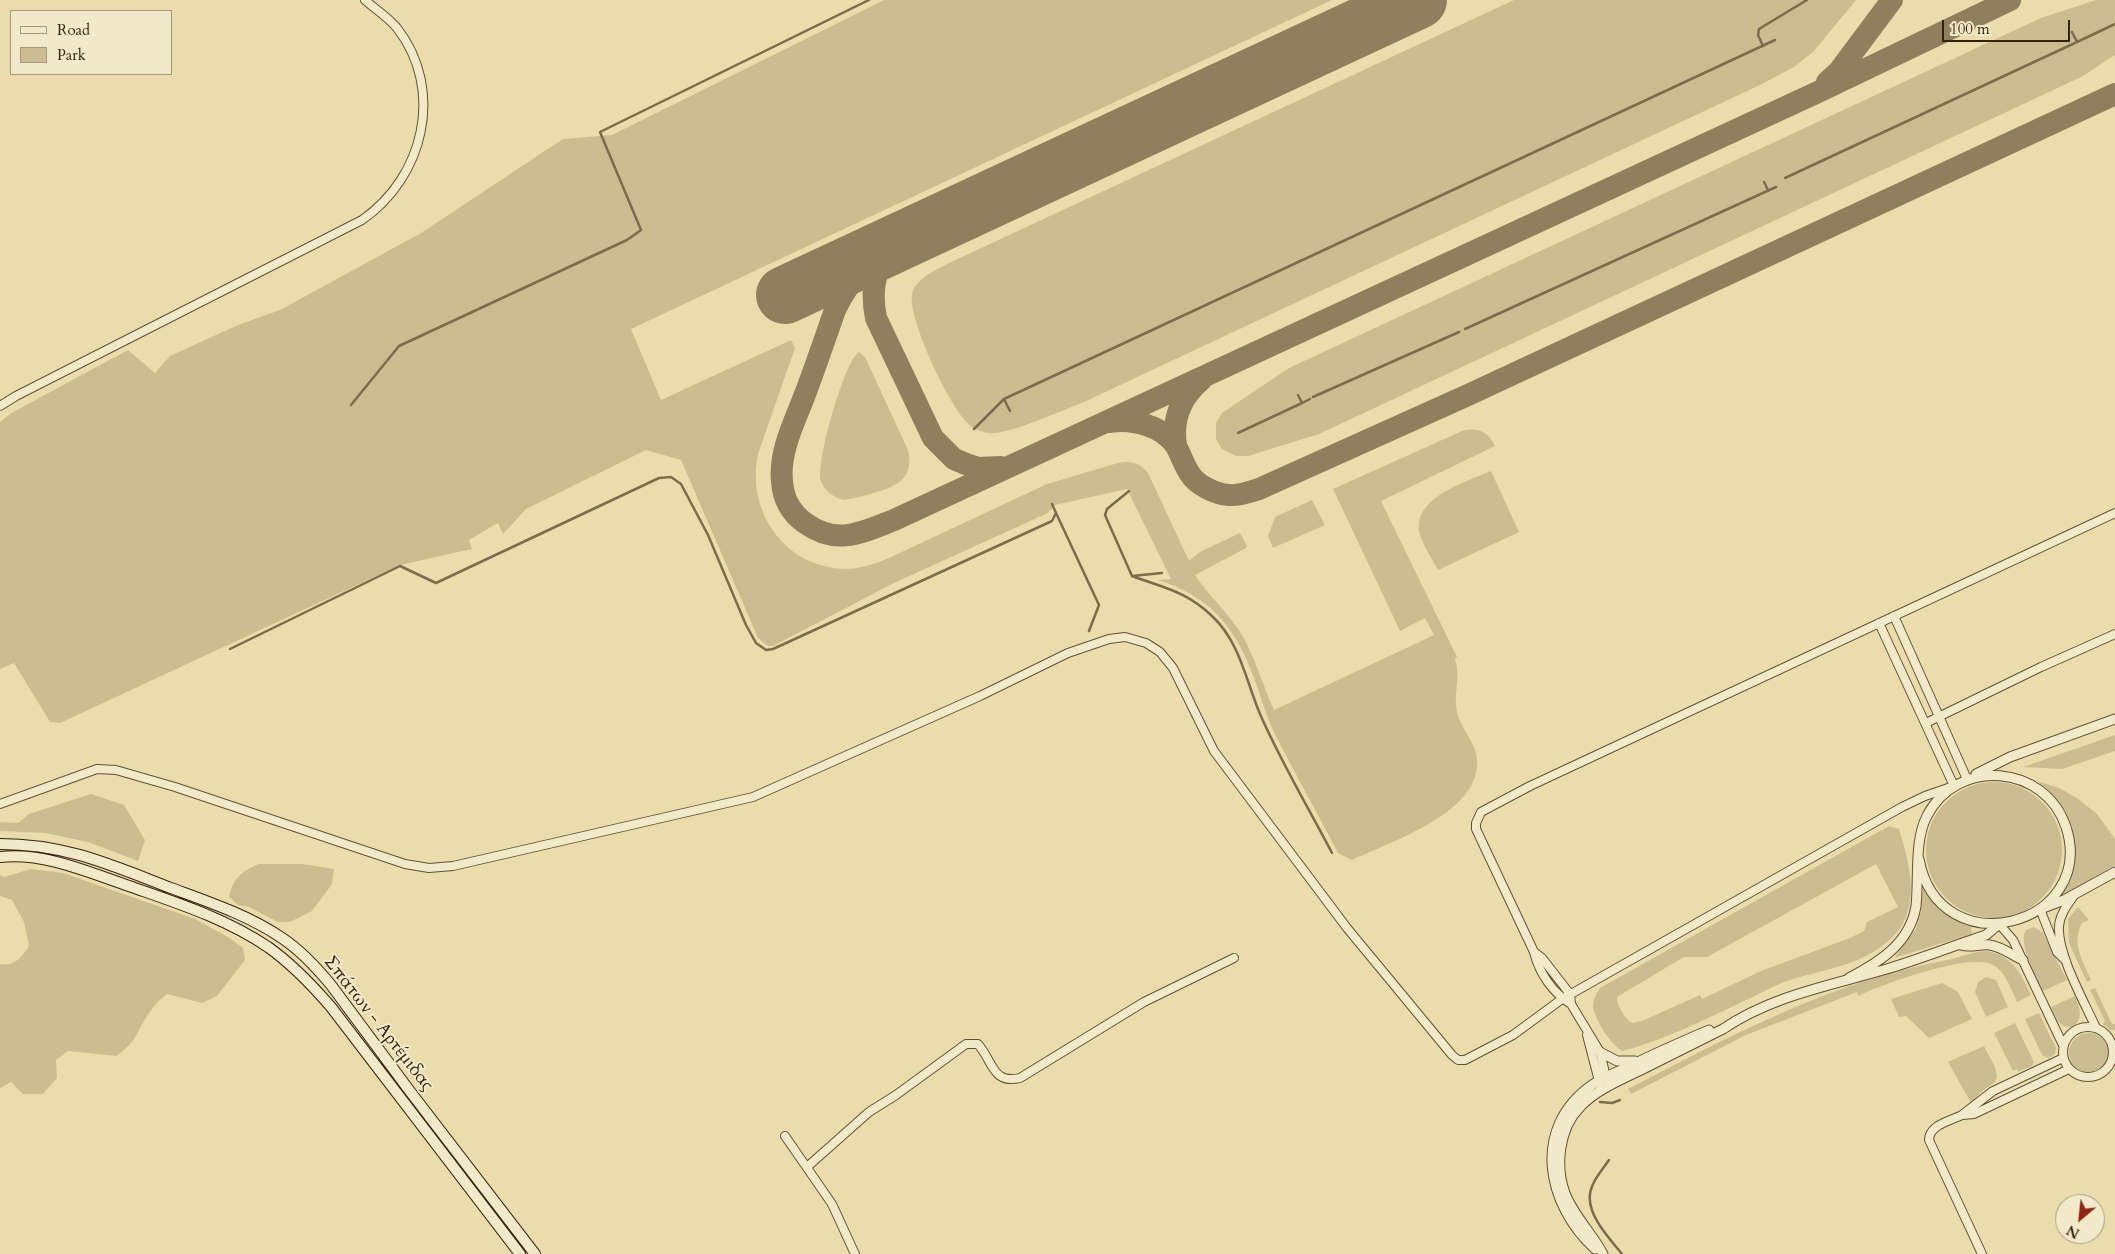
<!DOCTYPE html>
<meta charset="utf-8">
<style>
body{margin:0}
#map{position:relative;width:2115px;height:1254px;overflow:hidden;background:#ebddab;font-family:Cardo,serif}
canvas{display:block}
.legend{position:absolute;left:10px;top:10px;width:162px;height:65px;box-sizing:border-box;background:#f2e9c8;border:1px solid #a7997d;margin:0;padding:6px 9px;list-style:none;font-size:15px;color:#36210c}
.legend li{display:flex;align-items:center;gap:10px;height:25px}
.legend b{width:25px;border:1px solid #a7997d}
.north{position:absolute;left:2055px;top:1194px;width:50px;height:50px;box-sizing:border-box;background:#f2e9c8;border:1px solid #a7997d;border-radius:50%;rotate:208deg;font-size:14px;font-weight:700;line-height:20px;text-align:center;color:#36210c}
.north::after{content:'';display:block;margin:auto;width:18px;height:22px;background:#8f2418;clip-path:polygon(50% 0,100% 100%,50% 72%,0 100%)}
.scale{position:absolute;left:1942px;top:20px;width:128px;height:22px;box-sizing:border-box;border:2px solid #36210c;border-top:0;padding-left:6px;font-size:15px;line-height:18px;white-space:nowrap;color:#36210c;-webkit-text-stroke:4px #f2e9c8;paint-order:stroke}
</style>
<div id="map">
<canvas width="2115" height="1254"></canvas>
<ul class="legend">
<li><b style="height:6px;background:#f2e9c8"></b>Road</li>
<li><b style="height:14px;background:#ccbd90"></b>Park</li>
</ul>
<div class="north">N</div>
<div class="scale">100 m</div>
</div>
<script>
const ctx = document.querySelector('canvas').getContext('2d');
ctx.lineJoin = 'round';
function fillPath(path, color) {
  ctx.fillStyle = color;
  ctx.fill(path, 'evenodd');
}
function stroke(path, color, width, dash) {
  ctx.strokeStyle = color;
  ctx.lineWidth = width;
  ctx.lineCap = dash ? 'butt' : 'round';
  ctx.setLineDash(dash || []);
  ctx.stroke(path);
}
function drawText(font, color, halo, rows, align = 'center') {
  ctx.font = font + ' Cardo,serif';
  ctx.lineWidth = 4;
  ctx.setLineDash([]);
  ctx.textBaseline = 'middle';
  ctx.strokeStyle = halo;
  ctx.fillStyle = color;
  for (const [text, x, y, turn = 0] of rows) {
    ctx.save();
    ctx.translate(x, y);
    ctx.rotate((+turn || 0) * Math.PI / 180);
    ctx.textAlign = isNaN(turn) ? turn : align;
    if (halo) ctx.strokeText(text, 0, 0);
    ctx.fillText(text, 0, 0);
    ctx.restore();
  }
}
fillPath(new Path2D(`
 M884,0H1332L631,329L661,400L791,340L795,348L758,454C746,511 784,567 845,569C860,569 874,564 889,558L1047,484L1118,463C1130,460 1141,463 1148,473L1189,561L1200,552L1240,533L1247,546L1246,548L1195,575C1207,594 1223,607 1236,626C1254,651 1261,682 1274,710L1434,635L1425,618L1400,631L1333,489L1462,431C1477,427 1488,431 1495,446L1381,501L1457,657L1455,659C1461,677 1453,694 1457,712C1461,730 1477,743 1477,761C1480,813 1390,842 1352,860L1338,853C1317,812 1294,772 1274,732C1265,714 1261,696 1254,678C1236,628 1210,596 1158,580L1171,579L1127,489L1055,505L1048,513L894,583L773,646H768L758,638L681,460L646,450L526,509L503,534L498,523L469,540L472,549L400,565L60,723L50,722L14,663L0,669V422L13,412L128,350L155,373L170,356L238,325L280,310L421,233L563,139L612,135Z
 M1514,0H1856L1814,51L1794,67L1762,84L1084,402C1065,409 1004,437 987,433C983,432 976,430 972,427C952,414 907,318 912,294C915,278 937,270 949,263Z
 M2096,0H2115V55L2081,77L1319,434L1248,456H1236L1222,449L1216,439V423L1222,413L1289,368L2041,18Z
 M859,352L865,357L908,450C915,480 894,488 870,494C862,496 853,499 844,500C833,497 824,491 821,481C815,464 845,359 859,352Z
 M1491,471L1519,532L1438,570C1432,559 1424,547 1420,535C1410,498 1466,482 1491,471Z
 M1312,500L1325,525L1273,548L1268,536L1275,517Z
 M2115,735V751L2062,769L2023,767Z
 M2037,781L2059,788L2077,798L2097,814L2115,839V865L2059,898C2082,851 2081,813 2037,781Z
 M1926 850a68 68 0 1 1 136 0a68 68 0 1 1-136 0Z
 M91,794L124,805L145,840L138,861L88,842L45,833L0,831V822L18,823L29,814Z
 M1889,826L1899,829C1908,859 1919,896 1902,925C1894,938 1881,948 1868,955C1842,969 1812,972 1784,982C1769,988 1754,997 1740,1003C1702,1021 1663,1040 1623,1051C1611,1045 1595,1021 1593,1006C1593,1000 1596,994 1600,988ZM1876,864L1898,907L1867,922L1864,931L1850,938L1761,971L1702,999L1700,995L1642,1021L1632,1023C1624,1018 1617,1006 1617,997L1684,957H1707Z
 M259,864H302L334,869L332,884L312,911L290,922H278L249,907L238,905L229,897C233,878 242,871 259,864Z
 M31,869L63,873L195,919L228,937L243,948L245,960L217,996L202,1003L167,994C150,1006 144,1022 134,1039C130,1045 123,1051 117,1056L68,1051L56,1060L57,1078L43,1094H23L11,1082L0,1088V964C14,967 22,957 29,946L24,922L12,900L0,896V875L4,877Z
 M1923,888C1936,907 1949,919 1971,927L1972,934L1894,958L1916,929L1921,911Z
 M2078,907L2089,920L2082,923C2071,943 2083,961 2091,980L2087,982L2069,943L2068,919Z
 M2034,927L2043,933L2067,980L2043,991C2037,977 2017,944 2026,930Z
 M1987,951C2013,956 2021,974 2031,995L2017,1002C2011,989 2005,970 1991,964C1969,953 1882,984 1858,996L1857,992L1746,1035L1631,1094L1628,1089C1728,1037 1830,982 1943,961C1958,958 1972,952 1987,951Z
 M1986,977L1996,980L2008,1007L1986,1017L1975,992L1978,982Z
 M1942,983L1958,992L1972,1019L1929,1038L1906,1016L1899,1017L1891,999Z
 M2095,988L2112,1024H2115V1030H2110L2103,1024L2105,1021L2090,990Z
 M2075,996C2079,1007 2084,1017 2074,1026C2060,1030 2056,1018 2051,1007Z
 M2039,1013L2056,1048L2055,1054L2048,1058L2042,1055L2025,1019Z
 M2015,1023L2034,1062L2032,1066L2018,1072L2017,1069L2013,1071L1994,1033Z
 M2069 1053a20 20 0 1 1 40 0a20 20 0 1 1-40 0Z
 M1984,1046L1995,1067L1997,1076L1995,1082L1981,1092L1971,1103L1948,1062Z`), '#ccbd90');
stroke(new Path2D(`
 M2072,32L2077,42L2115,24
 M1763,46L1758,35L1759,29L1807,0
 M1785,178L2077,42
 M1764,182L1768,190
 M1465,329L1776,187
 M1298,395L1302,403L1310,399
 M1313,397L1459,332
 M1004,399L1010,411
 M351,405L399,346L627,240L641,230L600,132L869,0
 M974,429L1004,399L1775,40
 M1238,433L1302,403
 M1129,491L1107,509L1105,515L1132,576L1162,573
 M1056,513L1099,605L1089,631
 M1132,576C1164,588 1186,591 1212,616C1240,642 1246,681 1260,714C1281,762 1308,807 1332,853
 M230,649L400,566L436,583L659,478L671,477L681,484L708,535L746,625L756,643L766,650L773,649L1052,521L1056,513L1052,504
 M1600,1102L1612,1103L1620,1100
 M1609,1160C1602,1170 1592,1181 1590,1194C1587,1215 1609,1238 1622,1254`), '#7d6b4b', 2.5);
stroke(new Path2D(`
 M1827,82L1839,71L1892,0
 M902,241C869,260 851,276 835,310C825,339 815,368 804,397C794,423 779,452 782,481C783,498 791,513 805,523C837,546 861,533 894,520L1818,92L2010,0
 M891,251C873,270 871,294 876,318L933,438L954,459L966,464L978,468L1001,467
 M1110,422C1132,418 1163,426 1176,446C1181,455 1184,465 1190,474C1197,485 1215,494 1229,495C1238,496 1250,492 1259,489L1468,395L2115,94
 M1176,445C1172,419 1181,397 1201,380`), '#907f5c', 22);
stroke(new Path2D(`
 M785,295L1418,0`), '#907f5c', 58);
const minor = new Path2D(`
 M0,406L16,396L362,220C424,177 445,90 397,28C388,17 375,9 365,0
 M1894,616L1967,779
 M1879,623L1954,786
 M1926,723L2041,667L2115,634
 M0,804L97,769L116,770L175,787L405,864L429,868L453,866L753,797L980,696L1068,653L1109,639L1125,637L1146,643L1160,652L1173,668L1214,751L1347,928L1452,1055L1458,1060H1465L1513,1035L1562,999L1902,807L1925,796L1951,787
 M2075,894C2068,904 2060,914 2059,926C2057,954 2084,1001 2096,1028
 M2040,909L2057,952L2066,961
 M2000,925L2013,940L2063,1045
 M1534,952L1542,958L1570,994L1571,1004L1600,1052L1606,1077L1611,1085
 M1571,1004C1553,993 1539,973 1534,952L1476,829V823L1481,812L1530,786L2115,513
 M2063 1052a25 25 0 1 1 50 0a25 25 0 1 1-50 0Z
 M1587,1035L1600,1085
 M2063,1058L1993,1091L1962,1115L1974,1114L2069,1069
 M1962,1115C1950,1121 1929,1125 1929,1140L1982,1254
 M785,1136L832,1204L855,1254
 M807,1167L869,1112L896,1095L966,1044H978L981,1048C993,1064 994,1084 1020,1078L1144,1002L1234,958`);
const tertiary = new Path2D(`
 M1976,774L2010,757L2115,719
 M2043,908L2064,900L2115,872
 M1961,945C1971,948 1979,944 1990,945C2002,947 2012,955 2023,960
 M1849,978C1880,962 1910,943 1916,906C1919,879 1914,840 1927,816C1957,757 2045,764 2066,827C2098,926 1939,968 1919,859
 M1600,1052L1617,1061H1635
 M1595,1249C1546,1204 1531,1128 1592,1085C1602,1078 1614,1073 1626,1068C1653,1054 1681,1042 1709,1030
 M1603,1254C1592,1233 1573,1215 1565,1193C1555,1166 1559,1128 1580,1107C1597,1089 1623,1079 1645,1068C1671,1055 1697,1042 1723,1029C1773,995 1833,985 1890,968C1919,959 1948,948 1977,938L1986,935L1998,925`);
const secondary = new Path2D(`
 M0,844C66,844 111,865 171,888C209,902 248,915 282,938C300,950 317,968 331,985L409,1090L535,1254
 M0,857C44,852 88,872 129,886C177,903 225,918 268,947C292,964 312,985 331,1007L520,1254`);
stroke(minor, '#635034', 10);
stroke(tertiary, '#635034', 11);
stroke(secondary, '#36210c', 12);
stroke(minor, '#f2e9c8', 8);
stroke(tertiary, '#f2e9c8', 9);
stroke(secondary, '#f2e9c8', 10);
drawText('18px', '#36210c', '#f2e9c8', [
 ["Σπάτων - Αρτέμιδας",378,1024,52]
]);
</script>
